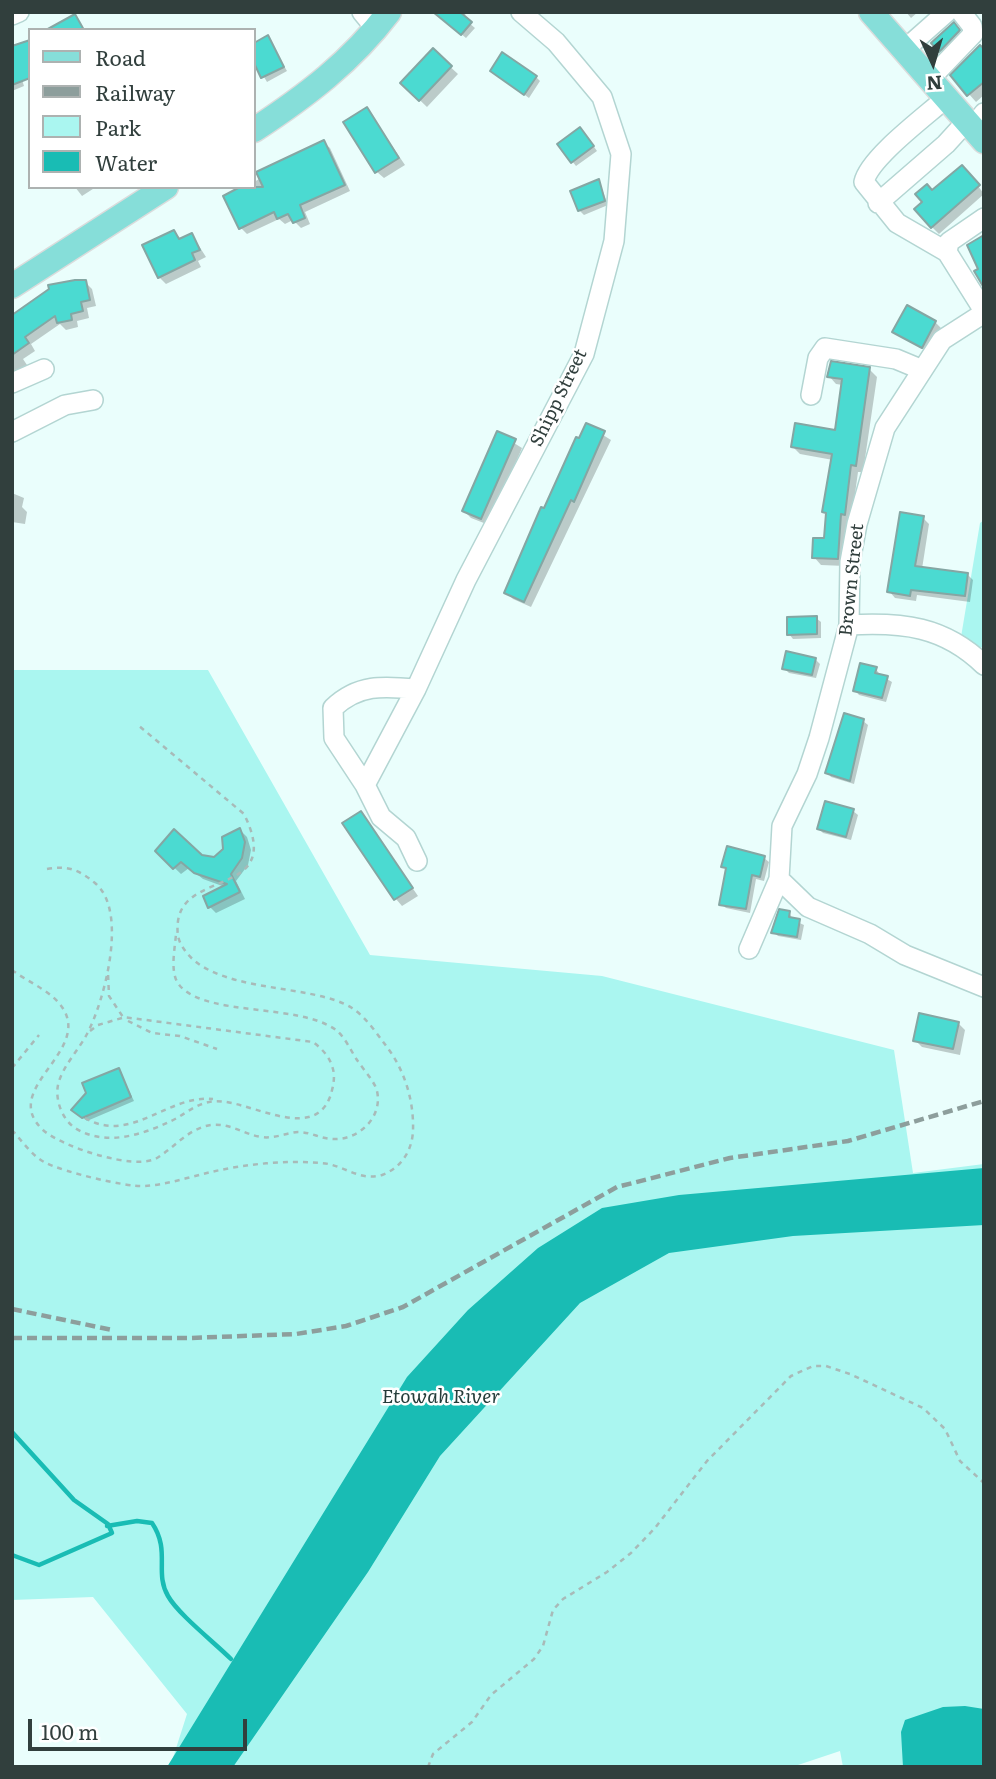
<!DOCTYPE html>
<style>
body{margin:0}
#map{position:relative;width:996px;height:1779px;overflow:hidden;background:#eafefc;font-family:Literata,serif}
canvas{display:block}
.frame{position:absolute;inset:0;border:14px solid #313f3d;pointer-events:none}
.legend{position:absolute;left:28px;top:28px;width:228px;height:161px;box-sizing:border-box;background:#fff;border:2px solid #adb2b1;margin:0;padding:9px 12px;list-style:none;font-size:21px;color:#313f3d}
.legend li{display:flex;align-items:center;gap:14px;height:35px}
.legend b{width:35px;border:2px solid #adb2b1}
.north{position:absolute;left:898px;top:28px;width:70px;height:70px;-webkit-text-stroke:5px #fff;paint-order:stroke;rotate:176deg;font-size:19px;font-weight:700;line-height:28px;text-align:center;color:#313f3d}
.north::after{content:'';display:block;margin:auto;width:24px;height:32px;background:#313f3d;clip-path:polygon(50% 0,100% 100%,50% 72%,0 100%)}
.scale{position:absolute;left:28px;top:1719px;width:219px;height:32px;box-sizing:border-box;border:4px solid #313f3d;border-top:0;padding-left:9px;font-size:21px;line-height:24px;white-space:nowrap;color:#313f3d;-webkit-text-stroke:5px #fff;paint-order:stroke}
</style>
<div id="map">
<canvas width="996" height="1779"></canvas>
<div class="frame"></div>
<ul class="legend">
<li><b style="height:9px;background:#86ded9"></b>Road</li>
<li><b style="height:9px;background:#8d9e9c"></b>Railway</li>
<li><b style="height:19px;background:#aaf6f0"></b>Park</li>
<li><b style="height:19px;background:#19bcb4"></b>Water</li>
</ul>
<div class="north">N</div>
<div class="scale">100 m</div>
</div>
<script>
const ctx = document.querySelector('canvas').getContext('2d');
ctx.lineJoin = 'round';
function fillPath(path, color) {
  ctx.fillStyle = color;
  ctx.fill(path, 'evenodd');
}
function stroke(path, color, width, dash) {
  ctx.strokeStyle = color;
  ctx.lineWidth = width;
  ctx.lineCap = dash ? 'butt' : 'round';
  ctx.setLineDash(dash || []);
  ctx.stroke(path);
}
function drawText(font, color, halo, rows, align = 'center') {
  ctx.font = font + ' Literata,serif';
  ctx.lineWidth = 5;
  ctx.setLineDash([]);
  ctx.textBaseline = 'middle';
  ctx.strokeStyle = halo;
  ctx.fillStyle = color;
  for (const [text, x, y, turn = 0] of rows) {
    ctx.save();
    ctx.translate(x, y);
    ctx.rotate((+turn || 0) * Math.PI / 180);
    ctx.textAlign = isNaN(turn) ? turn : align;
    if (halo) ctx.strokeText(text, 0, 0);
    ctx.fillText(text, 0, 0);
    ctx.restore();
  }
}
fillPath(new Path2D(`
 M984,520V648L960,643L980,523Z
 M12,670H208L370,955L602,976L894,1050L913,1173L984,1164V1767H843L840,1751L792,1767H170L187,1714L93,1597L12,1600Z`), '#aaf6f0');
fillPath(new Path2D(`
 M984,1168V1225L793,1236L669,1253L580,1303L440,1456L368,1572L233,1767H167L407,1377L468,1310L538,1248L602,1208L679,1195Z
 M965,1706L984,1709V1767H903L901,1732L905,1720L943,1707Z`), '#19bcb4');
fillPath(new Path2D(`
 M435,12H467L463,18L475,28L466,38Z
 M906,12H918L911,18Z
 M958,29L963,36L945,55L933,43Z
 M268,38L287,71L267,82L254,60V45Z
 M984,46V95L976,102L953,76Z
 M12,48L24,86L12,91Z
 M433,51L458,74L427,107L402,83Z
 M492,71L536,77L540,81L529,98Z
 M367,109L405,165L384,178L377,172Z
 M585,134L597,151L576,166L572,161Z
 M323,142L330,148L350,191L305,212L310,224L301,228L293,220L285,224L279,219L247,234L241,228L254,182Z
 M969,174L984,194L939,234L932,227L933,192Z
 M599,181L608,205L584,215L579,210Z
 M75,187H96L82,196Z
 M174,232L182,240L192,235L206,257L198,261L201,267L166,284L159,277Z
 M85,282L92,289L96,306L87,308L89,318L77,321L78,327L66,330L60,324L31,344L35,351L23,359L29,368L12,379V317L51,290Z
 M935,322L942,329L929,353L894,332Z
 M869,369L877,377L863,472H858L845,566L821,565L814,557L826,540L828,515L824,512L833,460L800,454L793,447L836,432L843,385L836,384L829,376Z
 M587,425L611,440L531,607L513,599L506,592Z
 M498,433L522,448L489,525L471,518L464,511Z
 M12,493L24,498L22,507L27,512L25,524L12,522Z
 M923,518L929,524L922,569L967,574L973,580L970,602L917,595L916,601L895,598L889,591Z
 M816,618L821,622V638L793,639L789,634Z
 M815,659L820,664L816,678L789,673L784,668Z
 M876,669L880,675L892,682L886,702L859,695L855,690Z
 M863,721L868,725L854,784L831,777L827,772Z
 M853,811L858,815L851,840L823,833L819,829Z
 M361,813L418,896L402,906L396,899Z
 M240,830L247,837L251,850L248,865L236,881L245,899L216,913L210,907L225,887L203,879L189,868L181,874L157,851L214,858Z
 M764,858L769,862L764,881L756,879L750,913L726,908L721,904L727,871L723,866Z
 M789,912L793,920L804,925L801,940L778,936L773,932Z
 M958,1023L965,1030L960,1055L922,1047L915,1040Z
 M119,1070L134,1101L87,1121L74,1110Z`), '#0003');
stroke(new Path2D(`
 M12,1432L74,1500L108,1524L112,1533L39,1565L12,1555
 M107,1526L137,1521L152,1523C171,1551 154,1572 168,1596C178,1614 215,1643 231,1659`), '#19bcb4', 4.5);
const building = new Path2D(`
 M433,12H460L472,22L461,35Z
 M75,14L84,30H46Z
 M954,22L960,30L939,52L931,43Z
 M268,35L284,67L261,78L254,63V43Z
 M30,40V78L12,85V46Z
 M980,45L984,49V82L967,96L950,75Z
 M433,48L452,66L419,101L400,83Z
 M502,52L537,76L524,95L490,71Z
 M367,107L399,158L375,173L343,122Z
 M580,127L594,146L571,163L557,144Z
 M324,140L345,185L300,205L305,218L293,223L288,214L277,219L274,212L239,229L223,196L240,187H263L256,172Z
 M962,165L980,185L931,228L914,209L922,202L915,194L927,184L932,190Z
 M599,179L605,201L578,211L570,191Z
 M174,230L179,239L192,233L200,250L192,253L195,260L158,278L142,245Z
 M984,235V288L974,271L978,269L967,245Z
 M75,280H86L90,300L81,302L83,311L71,314L72,320L57,323L55,316L25,337L29,343L12,355V315L49,289L48,285Z
 M907,305L936,321L922,348L892,332Z
 M831,361L870,367L856,466L851,465L845,515L841,514L838,559L812,558L813,538H824L826,513L822,512L832,454L791,447L795,423L835,430L842,379L827,377Z
 M586,423L605,431L574,502L571,500L524,602L504,593L541,507L544,508L576,437L579,438Z
 M497,431L516,439L481,519L462,511Z
 M900,512L924,516L915,566L968,573L965,596L911,590L910,596L887,592Z
 M817,616V634L787,635V617Z
 M786,651L816,658L812,675L782,669Z
 M860,663L877,667L875,673L888,676L882,698L853,691Z
 M844,713L864,719L850,781L825,773Z
 M825,801L854,809L846,837L817,829Z
 M361,811L413,888L394,900L342,823Z
 M240,828L245,842L242,858L231,874L240,892L208,908L203,896L227,884L194,873L181,862L173,869L155,851L174,829L202,855L214,857L223,849L222,837Z
 M727,846L765,856L760,877L752,875L746,909L719,905L726,868L721,867Z
 M779,909L790,911L789,917L800,919L797,937L771,933Z
 M919,1013L959,1022L953,1049L913,1041Z
 M119,1068L131,1097L82,1118L71,1110L86,1093L82,1083Z`);
fillPath(building, '#4bdad1');
stroke(building, '#85a6a3', 2);
const minor = new Path2D(`
 M362,12L376,29
 M12,15L19,12
 M904,50L947,12
 M929,80L973,34L972,26L961,12
 M946,98C926,116 869,158 864,182L897,223L947,252
 M972,128L984,113
 M878,203L946,144L966,122
 M984,218L949,242L947,252L984,311
 M12,383L44,369
 M811,395L818,358L825,348L896,359L920,369
 M12,432L65,405L93,400
 M849,625C902,622 944,626 984,665
 M416,689C383,686 358,684 333,708L334,738L365,785L381,817L406,838L417,861
 M365,785L416,689L466,580L584,354L614,241L621,154L602,97L556,42L521,12
 M779,879L782,826L807,774L819,738L849,625L850,562L857,524L885,428L942,340L984,313
 M779,879L808,907L870,934L905,955L984,987
 M749,949L779,879`);
const major = new Path2D(`
 M871,12L984,141
 M254,130C306,96 351,62 389,12
 M12,286L166,187`);
stroke(minor, '#b3d5d2', 22);
stroke(major, '#dadcdc', 27);
stroke(new Path2D(`
 M47,869C68,865 79,870 95,883C129,911 104,1002 87,1034C78,1051 62,1067 58,1085C55,1100 62,1119 75,1128C105,1147 142,1135 171,1121C184,1115 194,1105 209,1102C241,1094 311,1146 330,1097C333,1088 336,1076 332,1066C329,1056 321,1048 313,1042L123,1017L109,996L108,973
 M12,970C29,983 55,992 65,1012C86,1055 0,1090 43,1130C62,1147 135,1171 157,1158C175,1147 189,1128 211,1125C231,1123 243,1134 261,1137C274,1139 286,1133 298,1132C311,1132 321,1139 334,1139C358,1140 383,1118 377,1091C375,1082 363,1069 357,1060C351,1051 345,1037 336,1030C299,1003 208,1017 180,986C169,974 175,949 176,934
 M128,1021L152,1033L180,1036L217,1049
 M90,1031L98,1025L122,1018
 M12,1068L39,1035
 M85,1118C131,1145 168,1094 213,1099
 M12,1130C22,1141 33,1157 46,1163C64,1172 125,1187 144,1186C166,1185 189,1177 211,1172C246,1164 285,1160 321,1163C342,1164 360,1182 382,1175C401,1168 412,1151 413,1131C414,1101 405,1071 387,1047C377,1034 366,1017 352,1008C311,982 210,995 182,946C177,938 177,930 178,921C185,869 285,897 244,814L138,725
 M428,1767L433,1754L472,1722L491,1695L534,1659L543,1646L553,1610L563,1599L607,1572L631,1553L655,1528L707,1461L791,1376L813,1366H826L850,1374L923,1408L945,1429L960,1461L984,1483`), '#a8bab8', 2.5, [5, 5]);
stroke(minor, '#fff', 19);
stroke(major, '#86ded9', 24);
stroke(new Path2D(`
 M12,1309L112,1330
 M12,1338H189L296,1334L346,1326L403,1307L617,1187L730,1158L848,1141L984,1101`), '#8d9e9c', 4.5, [10, 5]);
drawText('18px', '#313f3d', '#fff', [
 ["Shipp Street",559,398,-64],
 ["Brown Street",852,580,-84]
]);
drawText('italic 19px', '#243c3a', '#fff', [
 ["Etowah River",441,1397]
]);
</script>
